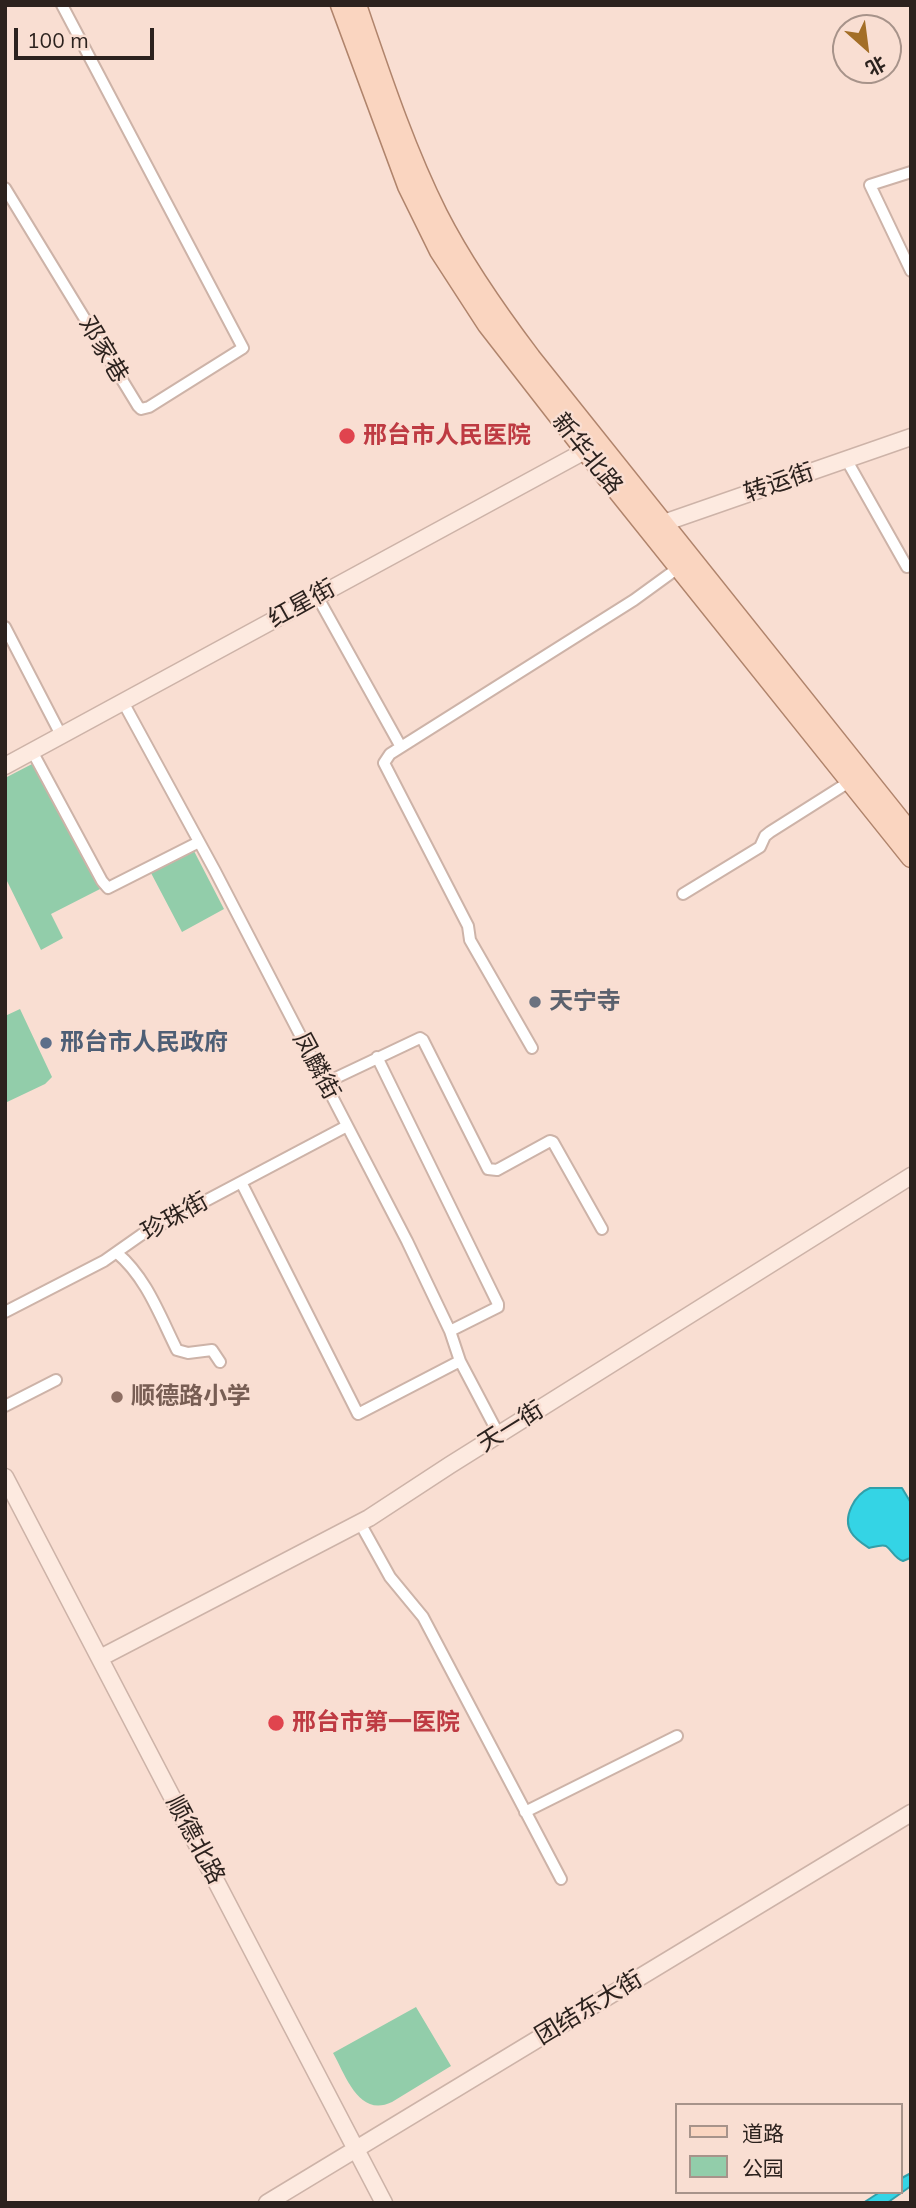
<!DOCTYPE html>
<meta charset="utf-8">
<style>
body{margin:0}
#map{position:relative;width:916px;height:2208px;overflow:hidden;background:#f9ded2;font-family:Mulish,"Noto Sans SC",sans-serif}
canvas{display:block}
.frame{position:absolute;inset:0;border:7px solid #2c221e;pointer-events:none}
.legend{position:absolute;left:675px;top:2103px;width:228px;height:91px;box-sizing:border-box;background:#f9ded2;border:2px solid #a7938a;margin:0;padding:9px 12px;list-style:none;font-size:21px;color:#2c221e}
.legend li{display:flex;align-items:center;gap:14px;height:35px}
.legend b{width:35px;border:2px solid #a7938a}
.north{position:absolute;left:832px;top:14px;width:70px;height:70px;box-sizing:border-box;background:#f9ded2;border:2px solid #a7938a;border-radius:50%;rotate:152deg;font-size:19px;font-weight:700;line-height:28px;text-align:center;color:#2c221e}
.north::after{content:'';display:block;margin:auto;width:24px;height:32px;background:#a36e27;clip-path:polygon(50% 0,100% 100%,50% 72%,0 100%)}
.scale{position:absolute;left:14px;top:28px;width:140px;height:32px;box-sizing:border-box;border:4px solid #2c221e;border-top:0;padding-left:9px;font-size:21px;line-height:24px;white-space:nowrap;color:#2c221e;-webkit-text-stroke:5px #f9ded2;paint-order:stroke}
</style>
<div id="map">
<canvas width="916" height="2208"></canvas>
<div class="frame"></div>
<ul class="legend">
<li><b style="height:9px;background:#fad5c0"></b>道路</li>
<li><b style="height:19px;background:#92cdaa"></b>公园</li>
</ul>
<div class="north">北</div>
<div class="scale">100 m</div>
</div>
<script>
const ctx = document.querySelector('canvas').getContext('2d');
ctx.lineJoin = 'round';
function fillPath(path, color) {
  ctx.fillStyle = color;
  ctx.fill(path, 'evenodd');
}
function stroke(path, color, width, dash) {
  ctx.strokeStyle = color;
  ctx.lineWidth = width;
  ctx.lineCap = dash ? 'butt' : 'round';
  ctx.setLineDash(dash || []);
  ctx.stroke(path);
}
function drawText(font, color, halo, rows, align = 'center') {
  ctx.font = font + ' Mulish,"Noto Sans SC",sans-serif';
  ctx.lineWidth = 5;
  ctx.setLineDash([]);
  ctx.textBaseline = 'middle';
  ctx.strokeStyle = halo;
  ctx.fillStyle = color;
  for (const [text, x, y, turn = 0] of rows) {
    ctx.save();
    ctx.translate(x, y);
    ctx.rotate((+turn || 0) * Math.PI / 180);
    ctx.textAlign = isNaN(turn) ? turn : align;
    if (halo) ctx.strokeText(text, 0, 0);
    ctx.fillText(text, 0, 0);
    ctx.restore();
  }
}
fillPath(new Path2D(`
 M34,763L102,888L51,914L63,938L41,950L5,877V778Z
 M194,851L224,909L182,932L151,873Z
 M20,1009L52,1077L45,1084L5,1103V1016Z
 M416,2007L451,2066L392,2102C359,2118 346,2076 333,2053Z`), '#92cdaa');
const water = new Path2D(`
 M870,1488H902L911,1503L910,1558L903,1561C894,1558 893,1551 886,1546C882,1544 874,1547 869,1548C863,1544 855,1539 851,1532C842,1517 855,1494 870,1488Z
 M911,2173V2186L887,2203H863L880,2192H900V2179Z`);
fillPath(water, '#34d4e5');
stroke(water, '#329fa9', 2);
const street = new Path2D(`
 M911,172L870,185L911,271
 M5,188L138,406L141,409L149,407L243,348L62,5
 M846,459L907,567
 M317,596L401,747
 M5,627L61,735
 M123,702L215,871L407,1241L450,1331L460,1361L499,1435
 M32,751L102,881L108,888L199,842
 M683,894L760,847L765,836L770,832L849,782
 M532,1048L470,940L468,926L384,763L390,754L634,600L678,568
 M377,1057L498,1304V1307L450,1331
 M325,1083L420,1038L423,1040L488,1169L497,1170L550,1141L553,1142L602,1229
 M241,1182L358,1414L460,1361
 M117,1253C146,1277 160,1316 177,1350L188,1353L212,1350L220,1362
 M5,1312L104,1261L141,1235L347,1126
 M5,1406L56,1380
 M360,1523L390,1577L423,1617L561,1879
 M525,1812L677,1736`);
const secondary = new Path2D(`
 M652,527L911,437
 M5,766L594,446
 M5,1477L384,2203
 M100,1658L369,1518L450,1465L911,1176
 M267,2203L911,1813`);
const primary = new Path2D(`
 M340,5L407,186L439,251L487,325L585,451L911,858
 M357,5C381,75 405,148 438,214C464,265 497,312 531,357L911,833`);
stroke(street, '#cdb3a8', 14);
stroke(secondary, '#cdb3a8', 19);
stroke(primary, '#b0846c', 21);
stroke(street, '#fff', 10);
stroke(secondary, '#fdeae0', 16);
stroke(primary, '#fad5c0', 18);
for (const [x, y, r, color] of [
 [347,436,9,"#e0444e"],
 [535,1002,7,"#6b7280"],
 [46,1043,7,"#5c6f8a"],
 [117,1397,7,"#8d6e63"],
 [276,1723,9,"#e0444e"]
]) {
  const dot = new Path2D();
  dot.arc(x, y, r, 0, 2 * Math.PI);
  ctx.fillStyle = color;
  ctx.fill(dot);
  stroke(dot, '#f9ded2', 2.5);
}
drawText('24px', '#2c221e', '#f9ded2', [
 ["邓家巷",103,350,59],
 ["新华北路",587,454,51],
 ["转运街",779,483,-19],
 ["红星街",302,604,-29],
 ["凤麟街",316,1066,62],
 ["珍珠街",175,1217,-29],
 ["天一街",511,1427,-32],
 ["顺德北路",195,1840,62],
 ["团结东大街",589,2008,-31]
]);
drawText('bold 24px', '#be3a42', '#f9ded2', [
 ["邢台市人民医院",363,436],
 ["邢台市第一医院",292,1723]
], 'left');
drawText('bold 24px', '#5b616d', '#f9ded2', [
 ["天宁寺",549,1002]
], 'left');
drawText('bold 24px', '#4e5e75', '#f9ded2', [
 ["邢台市人民政府",60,1043]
], 'left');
drawText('bold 24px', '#785e54', '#f9ded2', [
 ["顺德路小学",131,1397]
], 'left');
</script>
